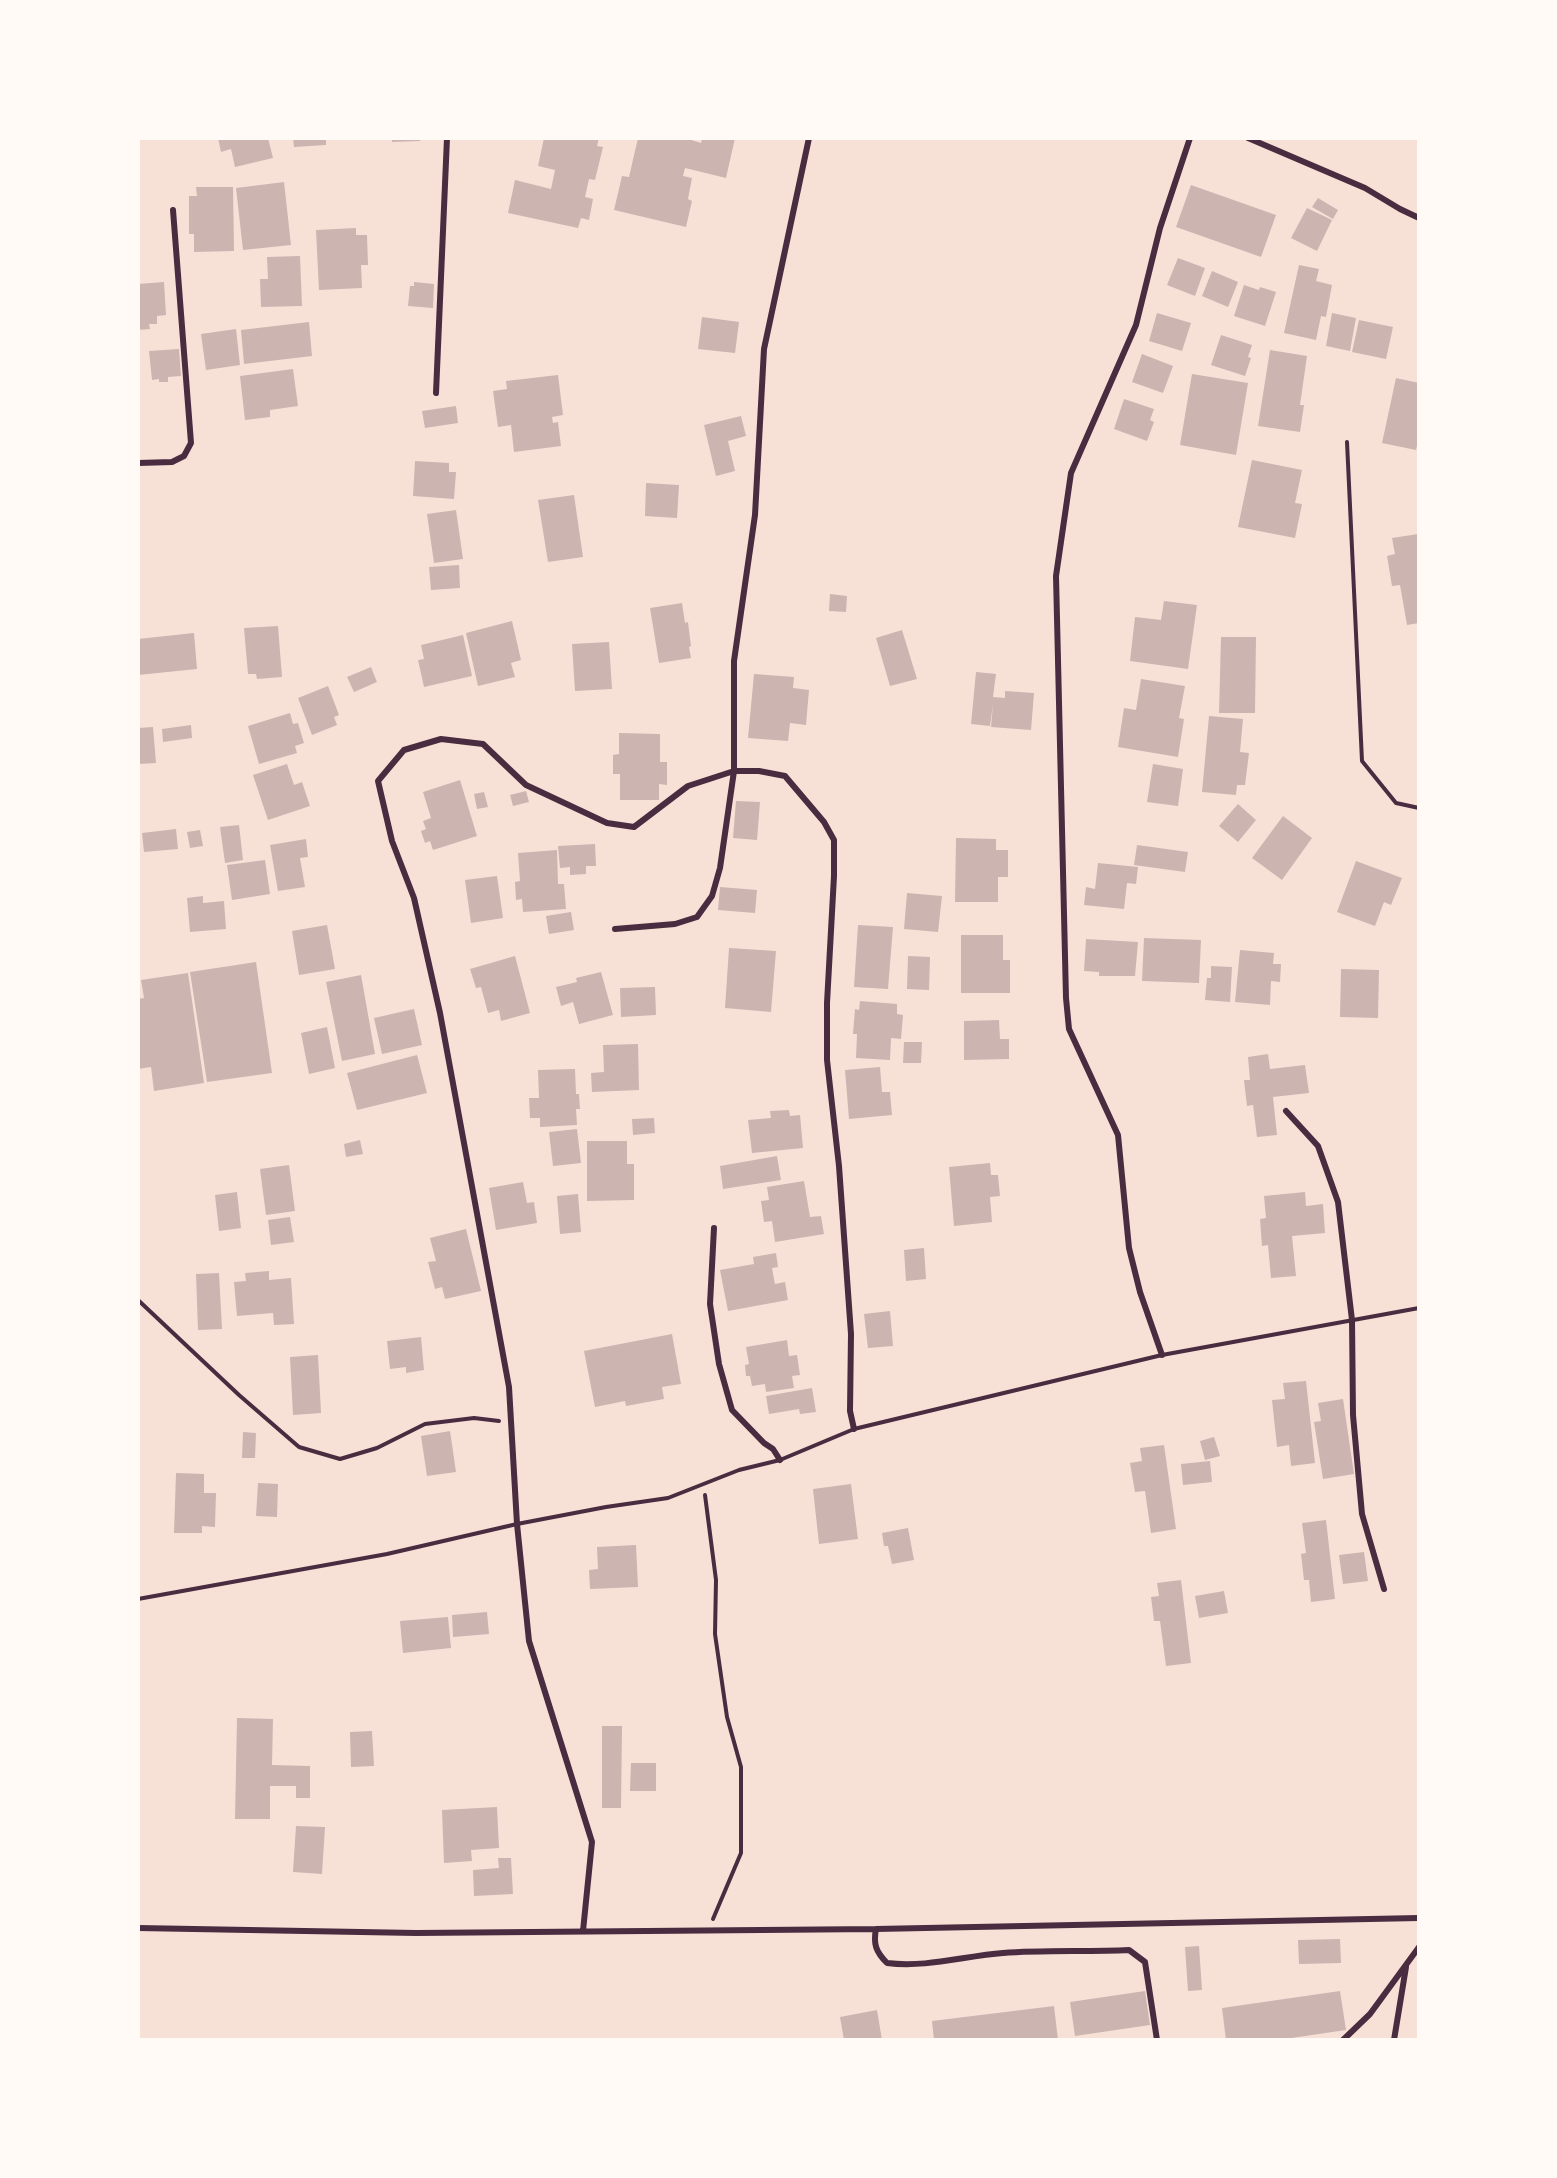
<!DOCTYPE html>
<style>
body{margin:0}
#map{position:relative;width:1557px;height:2178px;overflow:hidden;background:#f7e1d7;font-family:Raleway,sans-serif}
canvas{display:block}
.frame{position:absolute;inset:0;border:140px solid #fffaf5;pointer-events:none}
</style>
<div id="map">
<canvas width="1557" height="2178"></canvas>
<div class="frame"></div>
</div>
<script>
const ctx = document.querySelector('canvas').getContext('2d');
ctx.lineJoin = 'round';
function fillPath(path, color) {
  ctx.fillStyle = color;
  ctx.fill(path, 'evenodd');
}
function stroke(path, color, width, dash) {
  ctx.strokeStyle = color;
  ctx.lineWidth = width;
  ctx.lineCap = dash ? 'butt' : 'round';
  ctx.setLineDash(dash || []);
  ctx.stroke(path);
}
fillPath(new Path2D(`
 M218,138H268L273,158L235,167L231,149L221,152Z
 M293,138H326V145L294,147Z
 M392,138H420V141L392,142Z
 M544,138H599L597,146L603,147L595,180L589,179L585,197L593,199L589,220L581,218L578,228L508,213L515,180L551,189L555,170L538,166Z
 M638,138H685L701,143L702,138H735L726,178L685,168L683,176L692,178L688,199L692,201L686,227L614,210L622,176L629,177Z
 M284,182L291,245L243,250L236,188Z
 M1191,185L1276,215L1261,257L1176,227Z
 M196,187H233L234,251L194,252V234H189V196H197Z
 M1318,198L1338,210L1333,219L1312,207Z
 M1307,208L1332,220L1317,251L1291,238Z
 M356,228V235H367L368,265H361L362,288L319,290L316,230Z
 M300,256L302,306L261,307L260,279H268L267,257Z
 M1178,258L1205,268L1195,296L1167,285Z
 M1299,265L1319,269L1316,281L1332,285L1326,317L1321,316L1316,340L1284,333Z
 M1212,271L1238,282L1228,307L1202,296Z
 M164,282L166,315L157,316V324H149L150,329L138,330V284Z
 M414,282L434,284L433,308L408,306L410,286H414Z
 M1244,285L1259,290L1260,287L1276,292L1265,326L1234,316Z
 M1157,313L1191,323L1182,351L1149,341Z
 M1332,313L1356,318L1350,351L1326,346Z
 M702,317L739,322L735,353L698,349Z
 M1359,320L1393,327L1386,359L1352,352Z
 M309,322L312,356L244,364L241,330Z
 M236,329L240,365L206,370L201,334Z
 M1221,335L1252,345L1248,357L1251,358L1245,376L1211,365Z
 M179,349L181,376L168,377V382H159V379L152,380L149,351Z
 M1270,350L1307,356L1300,405H1304L1300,432L1258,426Z
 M1142,354L1173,366L1163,393L1132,382Z
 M293,369L298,406L270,410V417L245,420L240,376Z
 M1192,374L1248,383L1236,455L1180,445Z
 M558,375L563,415L552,417L553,423L558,422L561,446L514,452L511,425L498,427L493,391L507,389L506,381Z
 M1396,378L1419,383V437L1416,450L1382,443Z
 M1124,399L1154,409L1150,420L1154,422L1147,441L1114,429Z
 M456,406L458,423L425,428L422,411Z
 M741,416L746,436L728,441L735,471L716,476L704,425Z
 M1252,460L1302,470L1295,503L1302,504L1295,538L1238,527Z
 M415,461L449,463V472H456L454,499L413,496Z
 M646,483L679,485L677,518L645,516Z
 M574,495L583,557L548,562L538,500Z
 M456,510L463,559L434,563L427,514Z
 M1418,534L1419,623L1407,625L1400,585L1392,586L1387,556L1395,554L1392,538Z
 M459,565L460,588L431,590L429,567Z
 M830,594L847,596L846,612L829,611Z
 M1164,601L1197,605L1188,669L1130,661L1135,617L1161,620Z
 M682,603L685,623L688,622L691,646L689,647L691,658L659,663L650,608Z
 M512,621L521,660L511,663L515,677L478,686L466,633Z
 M278,626L282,677L257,679L256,674H248L244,628Z
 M902,630L917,679L890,686L876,638Z
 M194,633L197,669L138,675V639Z
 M463,635L472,676L424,687L418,660L424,659L421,645Z
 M1221,637H1256L1255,713H1219Z
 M609,642L612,689L575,691L572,644Z
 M371,667L377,682L354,692L347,677Z
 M976,672L996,674L993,697L1005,698V691L1034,693L1031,730L991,727L993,704L990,726L971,724Z
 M754,674L794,677L793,688L809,690L806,725L790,723L788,741L748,738Z
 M1141,679L1185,686L1179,718L1184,719L1178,757L1118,747L1124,708L1136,710Z
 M328,686L339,715L334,717L337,725L312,735L298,698Z
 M290,713L293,724L298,723L304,743L295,746L297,753L259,764L248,726Z
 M1209,716L1243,719L1240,752L1249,753L1245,785H1237L1236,795L1202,792Z
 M191,725L192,738L163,742L162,729Z
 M153,727L156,763L138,764V728Z
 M619,733L660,734V762H667V785L659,784V800H620V774H613V755L619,754Z
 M287,764L294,785L302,782L310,806L268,820L253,775Z
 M1153,764L1183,769L1178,806L1147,802Z
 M460,780L477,836L433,850L430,841L425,843L421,831L426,829L423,821L431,818L423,792Z
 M526,791L529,802L513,806L510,795Z
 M484,792L488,807L477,809L474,794Z
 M736,801L760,802L757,840L733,838Z
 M1238,804L1256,820L1238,842L1219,826Z
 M1283,816L1312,838L1282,880L1252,858Z
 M239,825L243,860L225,863L220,827Z
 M176,829L178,849L144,852L142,833Z
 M200,830L203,846L190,848L187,832Z
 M956,838L996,839V850H1008V877H998V902H955Z
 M306,839L308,857L300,858L305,887L278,891L270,845Z
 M595,844L596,866H586V874L570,875V867L560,868L558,846Z
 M1137,845L1188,852L1185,872L1134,865Z
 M557,850L558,884H564L566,909L523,912L522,899L516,900L515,882L520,881L518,853Z
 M265,860L270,894L232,900L227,865Z
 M1356,861L1402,878L1391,905L1384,902L1375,926L1337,912Z
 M1098,863L1138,867L1136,884L1127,883L1124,909L1084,905L1086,887L1095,889Z
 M497,876L503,918L471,923L465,880Z
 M720,887L757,890L755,913L718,910Z
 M907,893L942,896L938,932L904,929Z
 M203,896V903L224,901L226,929L190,932L187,898Z
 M571,912L574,930L549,934L546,916Z
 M327,925L335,969L299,975L292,931Z
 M858,925L893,927L888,989L854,987Z
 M961,935H1003V960H1010V993H961Z
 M1144,938L1201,940L1199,983L1142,981Z
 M1086,939L1138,942L1135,976H1099V972L1084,971Z
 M729,948L776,951L771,1012L725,1008Z
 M1240,950L1274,953L1273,964H1281L1280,982L1271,981L1270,1005L1235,1002Z
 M515,956L530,1013L501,1021L499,1010L488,1013L481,987L476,988L470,969Z
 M908,956L930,957L929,990L907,989Z
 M256,962L272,1073L207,1082L190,972Z
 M1211,966L1232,967L1230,1002L1205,1000L1207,978H1211Z
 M1341,969L1379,970L1378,1018L1340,1017Z
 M601,972L613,1015L579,1024L573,1002L561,1006L556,987L577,982L576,978Z
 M188,973L204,1083L154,1091L151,1067L138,1069V999L144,998L141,980Z
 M361,975L375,1054L342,1061L326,982Z
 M655,987L656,1015L621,1017L620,988Z
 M860,1001L897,1004V1014L903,1015L901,1039L891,1038L890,1060L856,1058L857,1034H853L855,1009L859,1010Z
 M414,1009L422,1045L382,1054L374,1018Z
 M999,1020L1000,1039H1009V1059L964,1060V1021Z
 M327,1027L335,1068L309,1074L301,1033Z
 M904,1042H922L921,1063H903Z
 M638,1044L639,1090L592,1092L591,1073L604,1072L603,1045Z
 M1268,1054L1270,1069L1305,1065L1309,1093L1273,1097L1277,1135L1257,1137L1253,1105L1247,1106L1244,1080H1250L1248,1057Z
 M417,1055L427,1093L357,1110L347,1073Z
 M880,1067L882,1092H890L892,1115L849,1119L845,1070Z
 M575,1069L576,1094H579L580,1109H576L577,1125L540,1127V1118H530L529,1098H539L538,1070Z
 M789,1110L790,1116L800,1115L803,1148L752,1153L748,1120L771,1118L770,1111Z
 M654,1118L655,1133L633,1135L632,1119Z
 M577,1129L581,1163L553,1166L549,1132Z
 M360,1140L363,1154L346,1157L344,1144Z
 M587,1141H627V1164H634V1200L587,1201Z
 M777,1156L781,1180L723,1189L720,1166Z
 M990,1163L991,1175H998L1000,1196L990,1197L992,1222L954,1226L949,1167Z
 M289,1165L295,1211L266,1215L260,1169Z
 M804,1181L810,1217L821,1216L824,1234L775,1242L772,1221L764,1222L761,1201L769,1200L767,1187Z
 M523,1182L527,1203L534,1202L537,1223L496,1230L489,1188Z
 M237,1192L241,1228L219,1231L215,1195Z
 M1305,1192L1306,1206L1323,1204L1325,1233L1292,1236L1296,1276L1271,1278L1268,1245L1262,1246L1260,1219L1266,1218L1264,1196Z
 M578,1194L581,1232L560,1234L557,1196Z
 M290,1217L294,1242L271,1245L268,1220Z
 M466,1229L481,1291L445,1299L442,1287L435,1289L428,1262L436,1261L430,1238Z
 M924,1248L926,1279L906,1281L904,1250Z
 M776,1253L778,1267L772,1268L775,1284L785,1282L788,1300L728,1311L720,1270L754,1264L753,1257Z
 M269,1271V1280L291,1278L294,1324L274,1325L273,1313L237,1316L234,1282L246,1281L245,1273Z
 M219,1273L222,1329L198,1330L196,1274Z
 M890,1311L893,1346L868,1348L864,1314Z
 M672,1334L681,1384L662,1387L664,1399L626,1406L625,1401L595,1407L584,1351Z
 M421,1337L424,1370L406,1373V1367L390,1369L387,1341Z
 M787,1340L789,1356L797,1355L800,1375L792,1376L794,1388L766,1392L765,1384L752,1386L750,1376H746L745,1365L749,1364L746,1347Z
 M318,1355L321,1413L293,1415L290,1357Z
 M1306,1381L1315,1463L1291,1466L1289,1445L1277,1447L1272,1400L1285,1399L1283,1383Z
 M812,1388L816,1412L800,1414L799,1409L769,1414L766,1396Z
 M1343,1399L1354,1474L1323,1479L1314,1422L1321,1421L1318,1403Z
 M450,1431L456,1472L427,1476L421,1436Z
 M243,1432L256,1433L255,1458H242Z
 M1214,1437L1220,1456L1205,1460L1200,1441Z
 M1164,1445L1176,1529L1151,1533L1145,1491L1135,1492L1130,1463L1142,1461L1140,1448Z
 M1210,1461L1212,1482L1183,1485L1181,1464Z
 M176,1473L204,1474V1493H216L215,1527L202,1526V1533H174Z
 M258,1483L278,1484L277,1517L256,1516Z
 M851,1484L858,1539L819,1544L813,1489Z
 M1326,1520L1335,1599L1311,1602L1309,1580H1304L1301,1554L1306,1553L1302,1523Z
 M908,1528L914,1560L892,1564L888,1546H884L882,1533Z
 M636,1545L638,1587L590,1589L589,1570L598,1569L597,1547Z
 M1364,1552L1368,1581L1343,1584L1339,1555Z
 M1181,1580L1191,1663L1166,1666L1160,1621H1154L1151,1597L1159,1596L1157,1583Z
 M1224,1591L1228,1613L1199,1618L1195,1596Z
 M487,1612L489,1634L453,1637L452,1615Z
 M448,1617L451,1648L403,1653L400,1621Z
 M237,1718L273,1719L272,1765L310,1766V1798H296V1786H270V1819H235Z
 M602,1726H622L621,1808H602Z
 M372,1731L374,1766L351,1767L350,1732Z
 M631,1763H656V1791H630Z
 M497,1807L499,1848L471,1850L472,1861L444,1863L442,1810Z
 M296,1826L325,1827L322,1874L293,1872Z
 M498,1858H511L513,1894L474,1896L473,1870L499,1868Z
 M1340,1939L1341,1963L1299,1964L1298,1940Z
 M1199,1946L1202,1990L1188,1991L1185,1947Z
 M1145,1991L1150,2025L1075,2036L1070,2002Z
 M1340,1991L1346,2030L1278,2040H1226L1222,2008Z
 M1054,2006L1058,2040H934L932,2021Z
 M877,2010L882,2040H844L840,2017Z`), '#ccb4b1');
stroke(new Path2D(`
 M138,1300L239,1395L299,1447L340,1459L377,1448L425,1424L474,1418L499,1421
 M705,1495L716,1580L715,1634L727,1717L741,1767V1853L713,1919`), '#4a2c40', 4);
stroke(new Path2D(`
 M1347,442L1362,761L1396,803L1419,808
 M138,1599L387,1554L517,1524L606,1507L668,1498L739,1470L780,1460L854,1429L1162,1355L1419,1308`), '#4a2c40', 4);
stroke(new Path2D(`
 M1248,138L1365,188L1400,209L1419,218
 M436,393L447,138
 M138,463L172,462L184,456L191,443L173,210
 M615,929L675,924L697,917L712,896L720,868L734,771V661L755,515L764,349L809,138
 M1286,1111L1318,1146L1338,1202L1352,1320L1353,1415L1362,1514L1384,1589
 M714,1228L710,1304L719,1364L732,1410L764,1443L773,1449L780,1460
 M1162,1355L1140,1292L1129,1248L1118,1135L1069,1029L1066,998L1056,576L1071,473L1136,325L1160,228L1190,138
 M138,1928L416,1933L876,1929L1419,1918
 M876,1929C873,1944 876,1952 887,1963C926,1968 964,1956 1003,1953C1044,1950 1087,1952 1129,1950L1145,1962L1157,2040
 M583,1931L592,1842L529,1641L517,1524L509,1387L440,1013L414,898L392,841L378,781L404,750L441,739L483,744L526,785L607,823L634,827L688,786L734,771H759L785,776L824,822L834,840V876L827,1003V1060L839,1166L851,1334L850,1411L854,1429
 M1343,2040L1370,2014L1419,1947
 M1394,2040L1406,1967`), '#4a2c40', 6);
</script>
